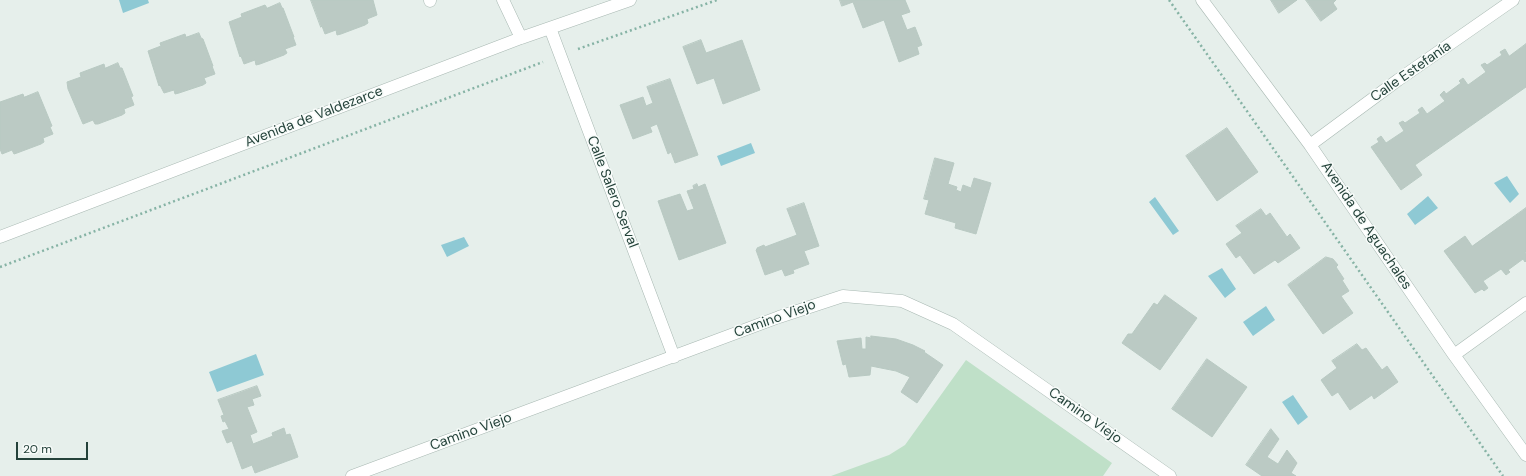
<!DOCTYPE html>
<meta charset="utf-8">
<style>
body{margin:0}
#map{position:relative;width:1526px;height:476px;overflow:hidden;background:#e6efeb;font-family:"DM Sans",sans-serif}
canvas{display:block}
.scale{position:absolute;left:16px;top:442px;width:72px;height:18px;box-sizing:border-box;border:2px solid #24423a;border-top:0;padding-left:5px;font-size:12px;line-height:14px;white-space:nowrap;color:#24423a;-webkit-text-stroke:3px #f7fbf9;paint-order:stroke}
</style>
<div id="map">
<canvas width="1526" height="476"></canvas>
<div class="scale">20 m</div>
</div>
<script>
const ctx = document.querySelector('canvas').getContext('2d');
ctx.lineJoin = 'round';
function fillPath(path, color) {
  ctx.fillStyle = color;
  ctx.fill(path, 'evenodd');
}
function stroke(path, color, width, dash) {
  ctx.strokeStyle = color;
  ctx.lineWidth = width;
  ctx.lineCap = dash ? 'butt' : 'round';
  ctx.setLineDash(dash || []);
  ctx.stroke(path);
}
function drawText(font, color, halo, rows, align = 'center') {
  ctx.font = font + ' "DM Sans",sans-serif';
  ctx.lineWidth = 3;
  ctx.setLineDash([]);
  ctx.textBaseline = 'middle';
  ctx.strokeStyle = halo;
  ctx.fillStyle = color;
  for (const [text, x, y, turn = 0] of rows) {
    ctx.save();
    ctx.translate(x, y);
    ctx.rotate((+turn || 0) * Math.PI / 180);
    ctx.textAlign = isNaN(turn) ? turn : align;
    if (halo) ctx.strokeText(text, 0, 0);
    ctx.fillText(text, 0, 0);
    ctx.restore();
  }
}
fillPath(new Path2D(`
 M966,360L1112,463L1103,476H831L889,455L905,445Z`), '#bfe0c8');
fillPath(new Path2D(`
 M119,0H148L149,3L123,13Z
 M751,143L755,153L721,166L717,156Z
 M1507,176L1519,194L1510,203L1494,183Z
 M1428,196L1438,208L1415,225L1407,214Z
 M1155,197L1179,231L1173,235L1149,202Z
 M464,237L469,246L447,257L441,245Z
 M1222,268L1236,289L1225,298L1208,276Z
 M1266,306L1275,320L1253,336L1243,322Z
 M256,354L264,375L217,392L209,372Z
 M1293,395L1308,417L1298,425L1282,402Z`), '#8ec9d4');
const building = new Path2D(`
 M311,0H373L377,15L367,19L368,23L365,25L341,34L337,35L336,30L325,34L322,26L321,27Z
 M840,0H905L910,12L901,15L907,30L915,27L922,45L917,47L919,54L899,62L884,20L863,28L853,2L842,6Z
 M1271,0H1297L1279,13Z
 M1306,0H1336L1333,3L1337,9L1321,21Z
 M280,3L282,8H283L294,37H293L296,45L285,49L287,53L284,55L260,64L256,65L255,60L244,64L241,56L240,57L229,22L242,17L241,14L265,5L267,8Z
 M199,33L201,38L203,39L213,66H212L215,74L204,78L206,83L203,85L179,93L175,94L174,90L164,93L160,85L159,86L148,51L161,46L160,43L185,34L186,37Z
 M701,40L706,53L742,40L760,90L723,104L714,78L697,84L683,47Z
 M1526,44V87L1415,165L1422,175L1401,190L1371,147L1379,142L1377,139L1381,136L1386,143L1404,131L1399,123L1403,121L1405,123L1420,113L1418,110L1422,107L1427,114L1445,101L1440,95L1444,91L1446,94L1461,83L1459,81L1463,78L1468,85L1486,72L1481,65L1485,63L1487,65L1502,55L1500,52L1505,49L1509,56Z
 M118,63L120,68H122L133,96L131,97L134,105L124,109L125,113L122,115L98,124H95L93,120L83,124L68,89L67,82L81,77L80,73L104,64L105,68Z
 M670,79L698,155L675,163L671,152L668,154L657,124L650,127L652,132L633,139L620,105L643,97L646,106L653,103L647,87Z
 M38,92L52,126L50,127L53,134L43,138L44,142L41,144L17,153L14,154L12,150L2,154L0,149V102L23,94L24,97Z
 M1227,128L1258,172L1217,201L1186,156Z
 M935,158L954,163L948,184L957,187L956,190L961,192L963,185L971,188L974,178L991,183L976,234L955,228L956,223L925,214L929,200L924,199Z
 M697,184L698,187L705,184L726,243L679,260L658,201L680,194L687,211L694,209L687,191L694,189L693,186Z
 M804,203L819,246L804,251L809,264L793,270L794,273L785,276L782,269L765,275L756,250L757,249V248L764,245L765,247L797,235L787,209Z
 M1526,208V251L1525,252L1526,254V261L1525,262L1523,259L1508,270L1510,272L1506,275L1501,269L1483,281L1488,288L1484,291L1482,289L1475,293L1444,251L1465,236L1472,246Z
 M1261,209L1266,216L1270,213L1287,237L1290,234L1300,248L1278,263L1275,260L1254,274L1240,255L1236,258L1226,244L1242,233L1236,226Z
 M1326,257L1333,259L1338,265L1336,267L1344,279L1342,280L1349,291L1341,296L1353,313L1323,334L1288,285Z
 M1165,295L1197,318L1160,370L1122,343L1128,334H1132L1154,303L1157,305Z
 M871,336L896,339L913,345L925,351L924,352L943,365L917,403L901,392L910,377L896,371L871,366L870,375L849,377L846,364L843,365L837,341L861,338L862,349H866V337L871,338Z
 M1357,344L1362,350L1366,348L1382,370L1387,366L1398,382L1374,399L1372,395L1350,410L1338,392L1332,396L1321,380L1337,368L1332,361Z
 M1207,359L1247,387L1212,437L1172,409Z
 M257,386L261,396L252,399L254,405L247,407L257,432L250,435L253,444L273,436L272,433L284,428L286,435L290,434L298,457L255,473L252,465L242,469L232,441L227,443L222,431L229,429L225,421L223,422L221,416L224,415L218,400Z
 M1271,429L1279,439L1267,457L1278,464L1287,450L1297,463L1291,473L1296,476H1262L1246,465Z`);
fillPath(building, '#bbcac4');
stroke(building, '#b8c9c2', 1);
const minor = new Path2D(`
 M430,0V1
 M503,0L521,38
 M1202,0L1310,145L1454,355L1526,455
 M550,28L674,357
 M1310,145L1398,80L1513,0
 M0,237L521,38L630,0
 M1454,355L1526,303
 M352,476L779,317L843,296L902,301L953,324L1170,476`);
stroke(minor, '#a8b8b2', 13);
stroke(new Path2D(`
 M1169,0L1503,476
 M578,49L717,0
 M0,267L543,62`), '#86b3a5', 2.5, [2, 3]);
stroke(minor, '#fff', 12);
drawText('14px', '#24423a', '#f7fbf9', [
 ["Calle Estefanía",1411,72,-35],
 ["Avenida de Valdezarce",314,117,-21],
 ["Calle Salero Serval",612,192,69],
 ["Avenida de Aguachales",1366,226,56],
 ["Camino Viejo",775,319,-20],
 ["Camino Viejo",1085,416,35],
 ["Camino Viejo",471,432,-20]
]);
</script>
